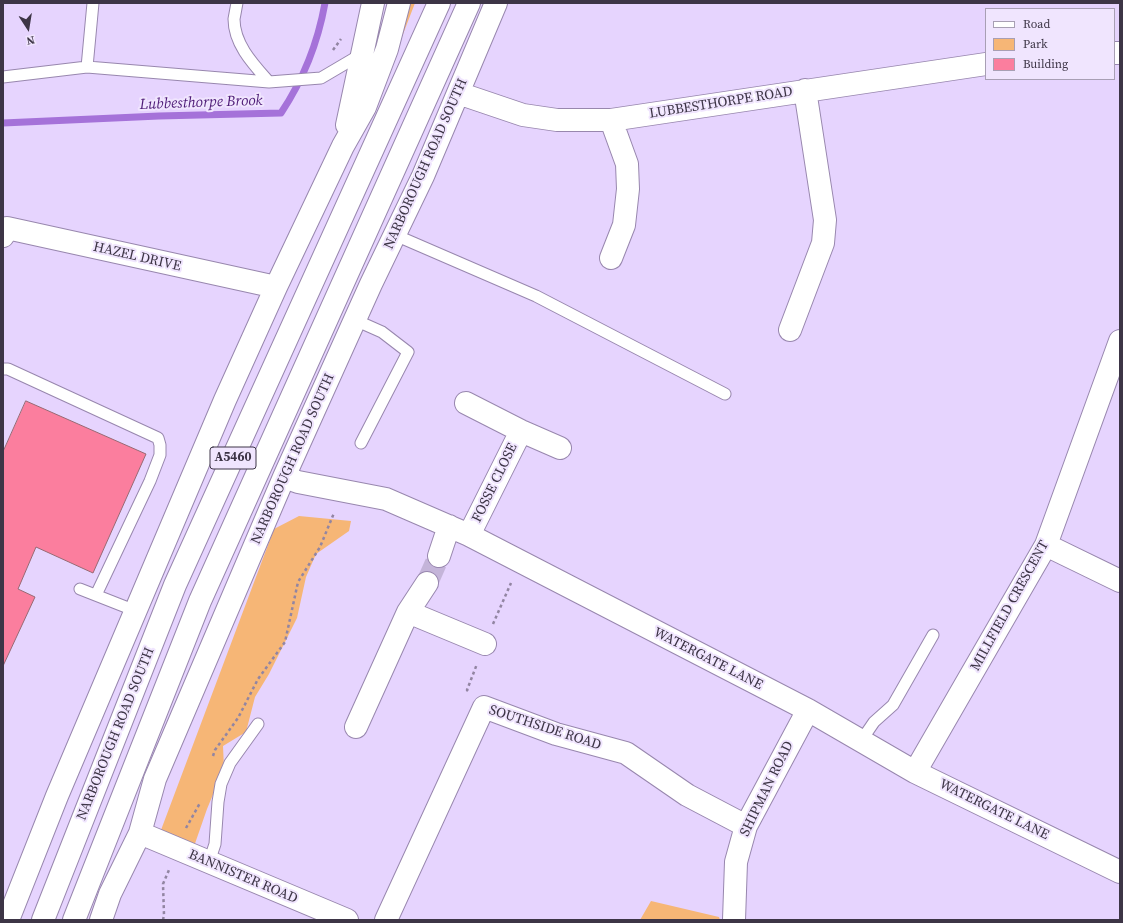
<!DOCTYPE html>
<style>
body{margin:0}
#map{position:relative;width:1123px;height:923px;overflow:hidden;background:#e6d4fe;font-family:"Source Serif 4",serif}
canvas{display:block}
.frame{position:absolute;inset:0;border:4px solid #3d3546;pointer-events:none}
.legend{position:absolute;left:985px;top:8px;width:130px;height:72px;box-sizing:border-box;background:#f0e5fe;border:1px solid #a89fb4;margin:0;padding:5px 7px;list-style:none;font-size:12px;color:#3d3546}
.legend li{display:flex;align-items:center;gap:8px;height:20px}
.legend b{width:20px;border:1px solid #a89fb4}
.north{position:absolute;left:8px;top:8px;width:40px;height:40px;-webkit-text-stroke:3px #f0e5fe;paint-order:stroke;rotate:168deg;font-size:11px;font-weight:700;line-height:16px;text-align:center;color:#3d3546}
.north::after{content:'';display:block;margin:auto;width:14px;height:18px;background:#3d3546;clip-path:polygon(50% 0,100% 100%,50% 72%,0 100%)}
</style>
<div id="map">
<canvas width="1123" height="923"></canvas>
<div class="frame"></div>
<ul class="legend">
<li><b style="height:5px;background:#fff"></b>Road</li>
<li><b style="height:11px;background:#f6b676"></b>Park</li>
<li><b style="height:11px;background:#fb7e9e"></b>Building</li>
</ul>
<div class="north">N</div>
</div>
<script>
const ctx = document.querySelector('canvas').getContext('2d');
ctx.lineJoin = 'round';
function fillPath(path, color) {
  ctx.fillStyle = color;
  ctx.fill(path, 'evenodd');
}
function stroke(path, color, width, dash) {
  ctx.strokeStyle = color;
  ctx.lineWidth = width;
  ctx.lineCap = dash ? 'butt' : 'round';
  ctx.setLineDash(dash || []);
  ctx.stroke(path);
}
function drawText(font, color, halo, rows, align = 'center') {
  ctx.font = font + ' "Source Serif 4",serif';
  ctx.lineWidth = 4;
  ctx.setLineDash([]);
  ctx.textBaseline = 'middle';
  ctx.strokeStyle = halo;
  ctx.fillStyle = color;
  for (const [text, x, y, turn = 0] of rows) {
    ctx.save();
    ctx.translate(x, y);
    ctx.rotate((+turn || 0) * Math.PI / 180);
    ctx.textAlign = isNaN(turn) ? turn : align;
    if (halo) ctx.strokeText(text, 0, 0);
    ctx.fillText(text, 0, 0);
    ctx.restore();
  }
}
fillPath(new Path2D(`
 M408,3H415L395,55Z
 M299,516L351,521L349,531L316,554L306,577L297,618L269,674L255,697L246,732L223,746L224,768L207,809L191,855L161,830L274,529Z
 M651,901L719,917L720,920H640Z`), '#f6b676');
stroke(new Path2D(`
 M3,123L159,116L281,113C303,80 318,42 325,3`), '#a572d9', 7);
const building = new Path2D(`
 M26,401L146,454L93,573L36,547L18,589L35,597L3,666V452Z`);
fillPath(building, '#fb7e9e');
stroke(building, '#976973', 1);
stroke(new Path2D(`
 M427,583L439,556`), '#c4b4d9', 22, [22, 11]);
const lane = new Path2D(`
 M237,3C236,8 235,14 234,19C234,44 253,64 269,82
 M87,67L93,3
 M3,77L87,67L269,82L321,78L360,55
 M395,235L536,296L725,394
 M355,320L382,332L408,352L361,443
 M3,369H8L158,438L160,445V455L150,481L96,595
 M80,589L136,611
 M861,741L874,722L893,705L933,635
 M209,862L215,844L218,802L221,784L230,763L258,724`);
const street = new Path2D(`
 M1114,53H1120
 M458,93L523,115L557,120H611L986,64
 M347,125L373,3
 M3,236L7,228L276,287
 M611,258L624,225L628,189L627,164L611,120
 M790,330L823,243L825,220L805,90
 M466,403L521,431L560,448
 M284,477L298,482L386,499L469,535L808,710L915,772L1120,872
 M469,535L521,431
 M1046,545L1120,581
 M439,556L449,526
 M408,612L485,644
 M356,727L408,612L427,583
 M915,772L1046,545L1120,341
 M140,833L347,920
 M8,920L57,796L225,400L276,287L343,146L365,107L387,49L399,3
 M101,920L110,894L140,833L155,779L284,477L371,284L423,176L496,3
 M386,920L484,707L556,734L626,753L687,795L746,826
 M734,920L736,862L746,826L808,710`);
const primary = new Path2D(`
 M43,920L175,585L439,3
 M74,920L200,601L469,3`);
stroke(lane, '#9887ae', 13);
stroke(street, '#9887ae', 24);
stroke(primary, '#9887ae', 24);
stroke(new Path2D(`
 M333,50L341,39
 M493,624L511,583
 M468,691L467,690L477,664
 M213,756L215,750L238,718L258,679L285,642L298,582L320,547L334,513
 M186,828L200,803
 M163,920L164,915L163,884L169,870`), '#9285a2', 2.5, [3, 3]);
stroke(lane, '#fff', 11);
stroke(street, '#fff', 22);
stroke(primary, '#fff', 22);
for (const [x, y, w] of [
 [233,458,46]
]) {
  const box = new Path2D();
  box.roundRect(x - w / 2, y - 11, w, 22, 3);
  ctx.fillStyle = '#f0e5fe';
  ctx.fill(box);
  stroke(box, '#3d3546', 1);
}
drawText('bold 13px', '#3d3546', null, [
 ["A5460",233,458]
]);
drawText('14px', '#3d3546', '#f0e5fe', [
 ["LUBBESTHORPE ROAD",721,103,-9],
 ["NARBOROUGH ROAD SOUTH",426,164,-66],
 ["HAZEL DRIVE",137,257,13],
 ["NARBOROUGH ROAD SOUTH",293,459,-66],
 ["FOSSE CLOSE",495,483,-64],
 ["MILLFIELD CRESCENT",1010,606,-61],
 ["WATERGATE LANE",708,659,27],
 ["SOUTHSIDE ROAD",545,728,18],
 ["NARBOROUGH ROAD SOUTH",116,734,-68],
 ["SHIPMAN ROAD",767,789,-64],
 ["WATERGATE LANE",994,810,26],
 ["BANNISTER ROAD",243,877,23]
]);
drawText('italic 15px', '#4d1a76', '#f0e5fe', [
 ["Lubbesthorpe Brook",201,103,-2]
]);
</script>
